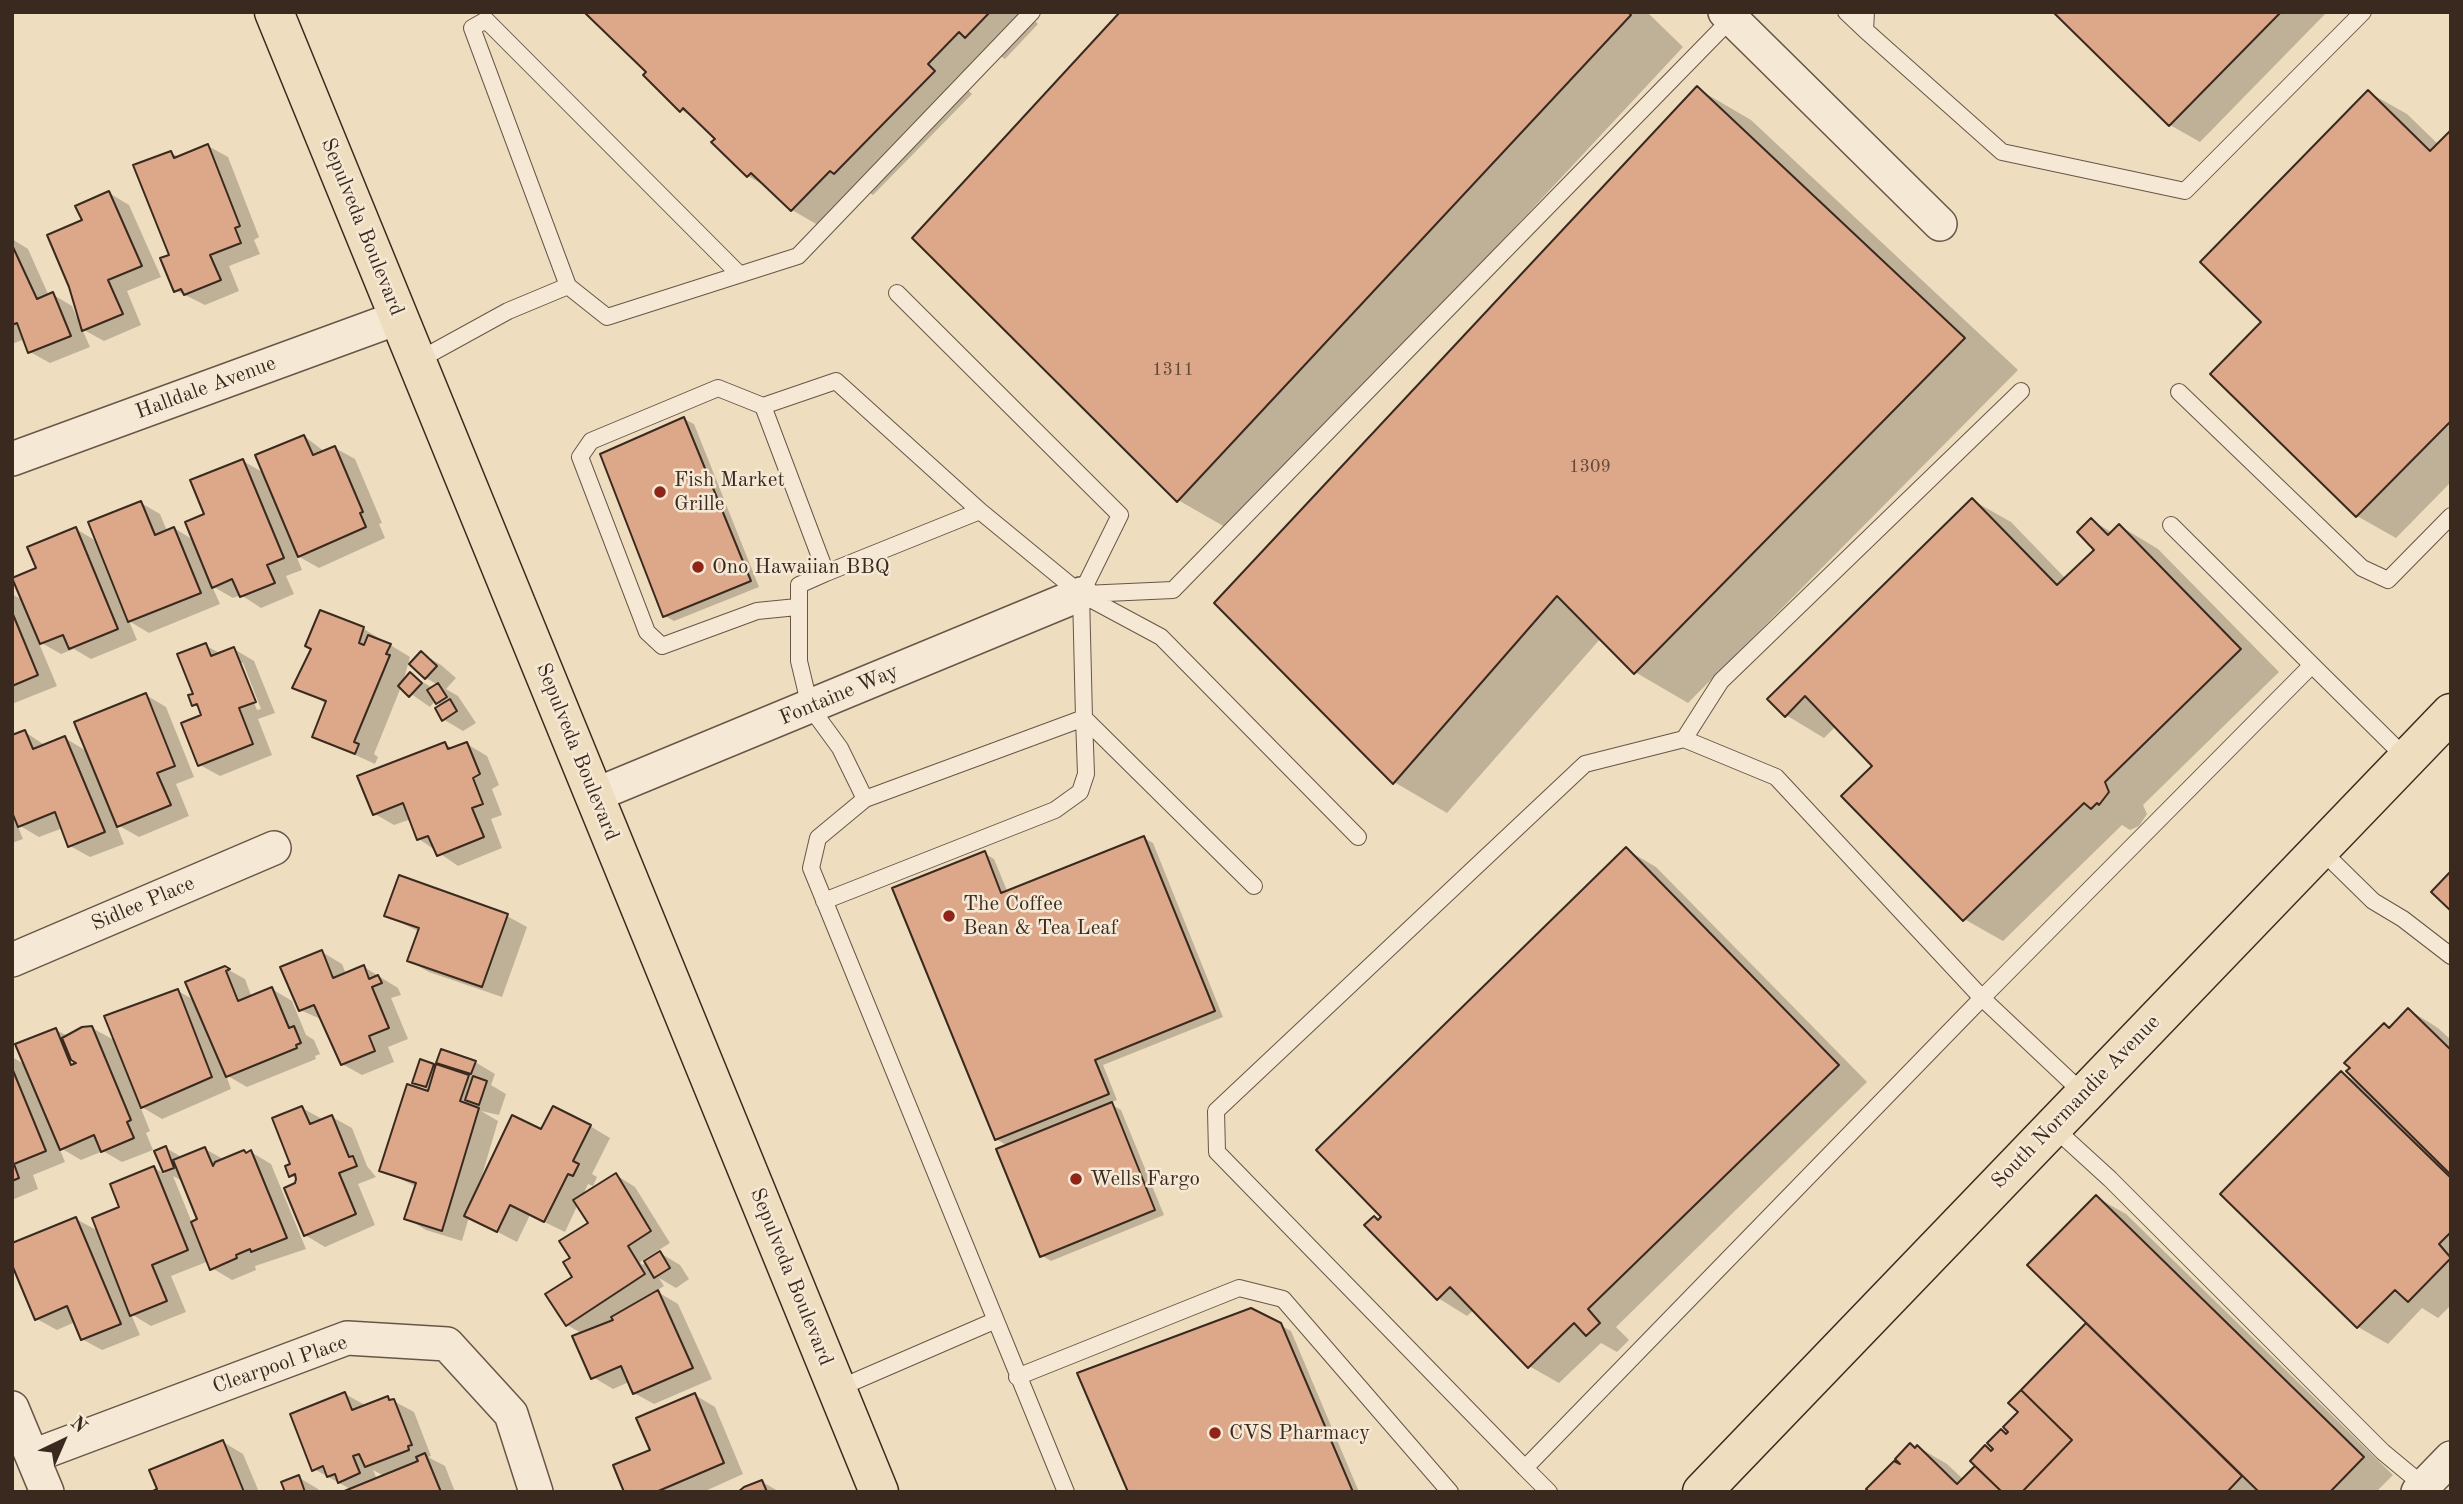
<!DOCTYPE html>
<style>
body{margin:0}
#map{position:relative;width:2463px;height:1504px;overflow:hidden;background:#efddbf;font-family:"Old Standard TT",serif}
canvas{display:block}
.frame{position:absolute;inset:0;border:14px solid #3a291f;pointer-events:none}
.north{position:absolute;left:28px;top:1406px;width:70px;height:70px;-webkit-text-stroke:5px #f5e9d5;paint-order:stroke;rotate:44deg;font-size:19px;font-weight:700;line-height:28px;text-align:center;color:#3a291f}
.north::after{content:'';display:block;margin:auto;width:24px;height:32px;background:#3a291f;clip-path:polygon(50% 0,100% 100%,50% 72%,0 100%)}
</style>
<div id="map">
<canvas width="2463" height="1504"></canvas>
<div class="frame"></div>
<div class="north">N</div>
</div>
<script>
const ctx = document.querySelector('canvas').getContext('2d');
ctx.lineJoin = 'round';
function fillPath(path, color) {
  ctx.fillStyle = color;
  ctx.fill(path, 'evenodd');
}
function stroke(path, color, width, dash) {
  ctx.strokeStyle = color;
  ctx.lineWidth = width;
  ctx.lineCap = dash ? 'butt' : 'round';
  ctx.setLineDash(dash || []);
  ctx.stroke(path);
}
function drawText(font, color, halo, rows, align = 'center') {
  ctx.font = font + ' "Old Standard TT",serif';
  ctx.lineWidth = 5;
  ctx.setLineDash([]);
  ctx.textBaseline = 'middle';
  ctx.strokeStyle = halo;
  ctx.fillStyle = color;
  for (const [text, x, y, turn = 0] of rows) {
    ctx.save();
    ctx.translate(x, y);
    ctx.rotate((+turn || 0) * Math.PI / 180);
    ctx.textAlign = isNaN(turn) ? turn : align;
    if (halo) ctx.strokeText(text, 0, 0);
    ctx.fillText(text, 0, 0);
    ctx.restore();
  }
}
fillPath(new Path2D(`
 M586,12H1034L1030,16L1038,24L1005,59L997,54L965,87L972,94L873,195L868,192L830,232L792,210L769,188L748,176L717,139L697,120L681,110L649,72Z
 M1123,12H1647L1683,47L1232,531L1178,500Z
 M2055,12H2327L2200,142L2170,125Z
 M1698,89L1751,120L2018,370L1688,703L1635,672L1601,638L1447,813L1394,782Z
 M2368,92L2407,114L2439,145L2451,133V482L2396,538L2357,516L2264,322Z
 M208,146L228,157L259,237L254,240L260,254L229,266L239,291L205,305L175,290L171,256V153L179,157Z
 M109,193L129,205L161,277L127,291L141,325L104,341L82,329L90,347L50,363L30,352L25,339L12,344V239L28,249L49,296L52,294L72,306L77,318L80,317Z
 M684,419L694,424L759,587L674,621L665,616Z
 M304,436L325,452L335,448L355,459L382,523L379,524L385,538L319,568L296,555L302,570L286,576L294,594L261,608L241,595L233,598L212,586L220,604L149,633L129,621L137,640L91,659L74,649L61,654L38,641L57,686L12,704V594L24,601L38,569L76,529L98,542L141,503L160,514L167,531L174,528L195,541L206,515L243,461L264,473Z
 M1972,500L2011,522L2066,579L2096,550L2091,520L2113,533L2120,526L2158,549L2279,672L2143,805L2147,814L2139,826L2130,830L2122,825L2003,941L1964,919L1875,766L1836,726L1824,738L1786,715Z
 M321,612L364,629L410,657L403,682L410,675L433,688L438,685L426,678L421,653L441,665L456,678L446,689L458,696L476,723L463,731L443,719L441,706L435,701L430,707L401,687L374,754L378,757L375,764L314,736L327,704L295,687L313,649Z
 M205,645L221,654L234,649L254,661L275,713L258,719L272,755L220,776L200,765L204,716L200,709L193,704ZM239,663H243L261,709L257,710Z
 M146,695L166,707L194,777L176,784L189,816L139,837L116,824L124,844L90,857L70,846L63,828L39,837L17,824L23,839L12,843V737L25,732L46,746L65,738L88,752Z
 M445,744L454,749L467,744L487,756L499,785L492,789L502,815L491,819L502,848L458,866L419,839L411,819L394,825L375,814Z
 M1144,838L1153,843L1223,1017L1103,1065L1117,1100L1109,1103L1121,1110L1164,1215L1051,1261L1041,1255L1008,1146L996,1139L984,853L994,859L1008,893Z
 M1627,850L1656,867L1867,1082L1616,1327L1629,1340L1617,1352L1601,1343L1559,1383L1529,1366L1474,1310L1467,1316L1438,1298L1374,1218L1380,1221Z
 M387,916H507L527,927L502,997L429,972L409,961L420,932Z
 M322,952L342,964L346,974L364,967L398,988L401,995L391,998L408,1039L388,1047L394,1062L362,1075L342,1064L323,1020L300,1010Z
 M225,968L245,979L252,998L272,989L292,1001L306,1035L314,1040L320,1054L315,1056L316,1059L247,1087L226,1075L231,1089L162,1119L140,1106L150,1131L146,1133L153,1150L122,1162L103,1151L81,1160L59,1147L65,1162L33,1175L38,1189L12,1200V1057L26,1065L56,1030L68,1036L92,1028L116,1041L178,991L194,1000ZM63,1049L79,1061L70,1067Z
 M2409,1010L2438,1028L2451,1040V1305L2438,1318L2422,1308L2388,1344L2358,1327L2342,1073L2357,1082L2384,1025L2390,1029Z
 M442,1052L475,1062L495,1074L491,1085L506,1094L499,1115L481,1111L498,1121L481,1179L541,1132L590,1126L610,1138L592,1174L597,1177L593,1186L588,1184L582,1197L616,1175L635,1187L670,1243L640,1262L642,1265L660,1253L680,1265L689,1279L676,1288L659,1278L664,1286L656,1291L678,1304L712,1379L654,1404L634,1393L629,1382L613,1389L593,1377L583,1334L567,1325L574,1277L572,1259L590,1223L578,1204L565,1232L530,1215L517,1242L469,1217L462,1241L426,1230L406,1218L417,1187L382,1170L431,1092L414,1082L433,1066L437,1068Z
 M302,1108L322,1119L332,1117L352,1128L367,1166L376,1177L358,1184L375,1225L325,1247L305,1235L298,1179L291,1176Z
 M166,1148L183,1158L205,1149L225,1160L251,1152L271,1164L306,1249L255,1266L256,1270L232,1280L212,1268L209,1261L171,1276L186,1312L151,1326L131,1314L140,1335L102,1350L82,1339L75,1322L57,1330L37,1319L76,1219L100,1232L154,1168L165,1174L157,1152ZM173,1176L184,1182L199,1220L192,1223Z
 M2096,1197L2126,1214L2393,1475L2376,1492H1871L1907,1470L1918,1447L1947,1464L1964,1480L1977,1466L1985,1447L1993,1452L2001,1431L2008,1435L2020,1412L2011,1403L2089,1323Z
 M1280,1325L1291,1331L1359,1492H1130Z
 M345,1394L365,1405L388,1398L414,1412L431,1456L428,1457L445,1466L455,1492H347L352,1490L314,1469ZM373,1470L384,1476L377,1479Z
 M695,1395L715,1407L743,1474L703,1492H626L652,1451Z
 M223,1442L243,1454L259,1492H156Z
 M298,1477L318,1489L319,1492H287Z
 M762,1482L780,1492H740Z`), '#0003');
const building = new Path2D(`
 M584,12H990L965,38L959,32L928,64L935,71L834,174L830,171L791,211L751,173L747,177L711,142L715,139L683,108L680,112L643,75L646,72Z
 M1120,12H1628L1631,15L1177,502L912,238Z
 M2053,12H2281L2169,126Z
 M1697,86L1965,338L1634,674L1557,596L1393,784L1214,603Z
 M2368,90L2430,151L2451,130V421L2356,517L2210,374L2261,322L2200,262Z
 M208,144L240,226L235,228L241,243L210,255L221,280L184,295L181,289L174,292L160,258L169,255L133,165L171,151L174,158Z
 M109,191L142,266L108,280L123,314L82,331L69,287L47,235L82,220L75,206Z
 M12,245L37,299L53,292L71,336L28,353L17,323L12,325Z
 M684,417L751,581L663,617L600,454Z
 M304,435L313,455L335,446L363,512L360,513L366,527L298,557L255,455Z
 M243,459L284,558L267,565L275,583L240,597L232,579L212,588L185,522L204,514L190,480Z
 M1972,498L2057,585L2094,550L2077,532L2091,518L2108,535L2119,524L2241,649L2105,782L2109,792L2099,805L2097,803L2091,809L2084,803L1963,921L1841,796L1872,766L1805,696L1785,717L1767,699Z
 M141,501L155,535L174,527L201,593L128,622L88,522Z
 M76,527L118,629L69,649L63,635L40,644L12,578L36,568L27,547Z
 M320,610L364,627L359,643L364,645L368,635L391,644L386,654L390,655L354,742L359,744L355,754L312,737L326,701L292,688L311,649L305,646Z
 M12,612L38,675L12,686Z
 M206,643L211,656L234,647L256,702L239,708L253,744L198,766L181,723L201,715L197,704L192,706L188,695L193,694L177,654Z
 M421,651L437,666L425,679L409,664Z
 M410,672L422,683L409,697L398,686Z
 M438,683L447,697L436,704L427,690Z
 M146,693L175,766L157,773L171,805L117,827L74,722Z
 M450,699L457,711L442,721L435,708Z
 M25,730L33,749L65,736L105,832L68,847L55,812L18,827L12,812V735Z
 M445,742L448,749L467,742L480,774L473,778L483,804L472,808L484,837L437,856L428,836L417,840L403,803L373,815L357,776Z
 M1144,836L1215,1011L1095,1060L1109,1094L995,1140L892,888L985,851L1001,893Z
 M1626,847L1839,1065L1588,1309L1600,1323L1586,1336L1574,1323L1528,1368L1450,1287L1437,1300L1364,1225L1374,1216L1378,1220L1381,1217L1316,1150Z
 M2451,871V911L2431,892Z
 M399,875L508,914L482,987L407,961L419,928L384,916Z
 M322,950L333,978L364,965L369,979L378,975L382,983L372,987L389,1028L369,1036L375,1051L341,1065L314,1005L299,1011L280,967Z
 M225,966L230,969L226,971L238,1001L272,987L289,1028L294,1026L301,1043L296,1045L297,1048L226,1077L185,982Z
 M178,989L212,1077L141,1108L104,1016Z
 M2408,1008L2451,1050V1175L2346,1071L2350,1068L2344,1063L2384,1023L2389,1028Z
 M92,1026L131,1120L127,1122L134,1138L101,1152L94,1135L60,1150L15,1044L56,1028L71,1065L76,1063L71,1060L62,1038L82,1027Z
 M441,1049L476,1061L471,1074L436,1063Z
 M420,1059L434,1064L426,1087L412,1083Z
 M436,1064L469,1075L460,1101L479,1108L442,1231L404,1219L416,1183L379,1171L407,1084L428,1091Z
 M12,1068L46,1151L14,1164L19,1178L12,1181Z
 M2341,1071L2451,1178V1232L2439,1244L2451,1258L2408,1302L2395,1290L2357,1328L2220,1194Z
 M473,1076L487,1081L479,1105L465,1100Z
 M1112,1102L1155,1210L1040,1257L996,1149Z
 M302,1106L310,1124L332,1115L349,1157L353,1156L357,1166L339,1173L356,1214L304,1236L284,1188L295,1183L296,1179L295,1174L289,1177L285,1166L290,1164L272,1118Z
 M553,1106L591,1125L573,1161L579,1164L573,1176L568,1174L544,1222L510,1205L497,1232L464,1216L512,1115L541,1129Z
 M166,1146L174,1168L163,1172L154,1151Z
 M205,1147L213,1166L215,1162L244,1150L246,1153L251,1150L287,1238L251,1252L250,1249L236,1255L237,1258L210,1270L191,1222L197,1219L173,1160Z
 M154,1166L188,1250L152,1265L167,1301L130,1316L92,1218L119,1207L110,1184Z
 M616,1173L651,1231L628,1246L645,1274L566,1326L545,1294L572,1277L563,1262L570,1258L559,1241L588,1223L573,1200Z
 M2096,1195L2364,1457L2330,1492H2259L2027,1265Z
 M76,1217L121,1324L81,1340L67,1306L35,1320L12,1265V1243Z
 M660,1251L670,1268L654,1278L644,1261Z
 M658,1290L693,1368L633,1394L621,1366L591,1379L572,1336L613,1320L611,1317Z
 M1251,1308L1281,1323L1353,1492H1128L1077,1373Z
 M2086,1323L2242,1476L2227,1492H2022L2072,1440L2021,1390Z
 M2021,1390L2072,1440L2022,1492H2002L1970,1461L1985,1445L1991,1451L1993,1449L1987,1443L2001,1429L2006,1434L2008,1432L2003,1427L2018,1412L2008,1403Z
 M345,1392L352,1410L388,1396L389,1400L394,1399L412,1445L408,1446L409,1450L365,1467L359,1454L353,1456L360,1473L338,1483L335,1474L327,1477L323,1466L312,1471L290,1414Z
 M695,1393L724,1463L656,1492H624L613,1465L650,1450L636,1418Z
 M223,1440L244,1492H151L157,1489L149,1470Z
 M1910,1443L1915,1448L1917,1445L1957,1484L1975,1466L2002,1492H1869L1866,1489L1894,1461L1900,1464L1895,1459Z
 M425,1453L441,1492H342L418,1461L416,1457Z
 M299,1475L305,1492H285L281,1482Z
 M762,1480L767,1492H738L744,1487Z`);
fillPath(building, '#dca889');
stroke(building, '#3a291f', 2);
const lane = new Path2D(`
 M1846,12L1865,30
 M1866,12L1865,30L2002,152L2185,191L2363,12
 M739,274L486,20L472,28L568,286L607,317L798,256L1032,12
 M417,361L508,311L568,286
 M2179,392L2362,568L2388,580L2451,516
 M763,406L718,388L591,441L580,457L647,632L662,646L757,611L797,607
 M826,573L980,511
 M1084,594L1173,590L1731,19
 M2312,665L2407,759
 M1084,718L1254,886
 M1684,739L1721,681L2021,391
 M865,799L1084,718L1081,594L1120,515L897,293
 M2320,849L2373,901L2403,919L2451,956
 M824,901L1055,810L1080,792L1086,774L1084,718
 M2084,1094L1982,998L2312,665L2171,525
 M2053,1127L2110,1179L2383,1452L2424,1486
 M1017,1377L1239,1288L1283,1299L1450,1492
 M837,1389L994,1321
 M1525,1468L1217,1152L1216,1111L1585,764L1684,739L1776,777L1982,998L1525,1468L1549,1492
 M1066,1492L811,868L818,838L865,799L840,748L810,707L799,661V585L826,573L763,406L836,381L980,511L1081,594L1161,637L1358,837`);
const street = new Path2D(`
 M1725,12L1940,224
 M12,459L400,317
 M595,795L1081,594
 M12,960L274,848
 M12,1408L47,1492
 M33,1456L347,1338L447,1344L511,1414L536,1492
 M2418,1492L2451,1458`);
const primary = new Path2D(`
 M274,12L879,1492
 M1702,1492L2451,713`);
stroke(lane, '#675647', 18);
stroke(street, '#675647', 36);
stroke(primary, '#3a291f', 41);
stroke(lane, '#f5e9d5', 16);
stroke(street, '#f5e9d5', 33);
stroke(primary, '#efddbf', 38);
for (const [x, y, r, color] of [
 [660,492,7,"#8f2418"],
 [698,567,7,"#8f2418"],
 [949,916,7,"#8f2418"],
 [1076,1179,7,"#8f2418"],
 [1215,1433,7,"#8f2418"]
]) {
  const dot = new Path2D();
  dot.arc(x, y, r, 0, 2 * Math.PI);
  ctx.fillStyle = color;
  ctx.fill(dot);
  stroke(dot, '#f5e9d5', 2.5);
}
drawText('18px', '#62493a', null, [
 ["1311",1173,370],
 ["1309",1590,467]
]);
drawText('21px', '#3a291f', '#f5e9d5', [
 ["Sepulveda Boulevard",362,227,68],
 ["Halldale Avenue",206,388,-20],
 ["Fontaine Way",839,695,-23],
 ["Sepulveda Boulevard",577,752,68],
 ["Sidlee Place",143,904,-23],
 ["South Normandie Avenue",2076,1102,-46],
 ["Sepulveda Boulevard",791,1277,68],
 ["Clearpool Place",280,1365,-19]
]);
drawText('21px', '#3a291f', '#f5e9d5', [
 ["Fish Market",674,480],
 ["Grille",674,504],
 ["Ono Hawaiian BBQ",712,567],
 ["The Coffee",963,904],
 ["Bean & Tea Leaf",963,928],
 ["Wells Fargo",1090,1179],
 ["CVS Pharmacy",1229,1433]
], 'left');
</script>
